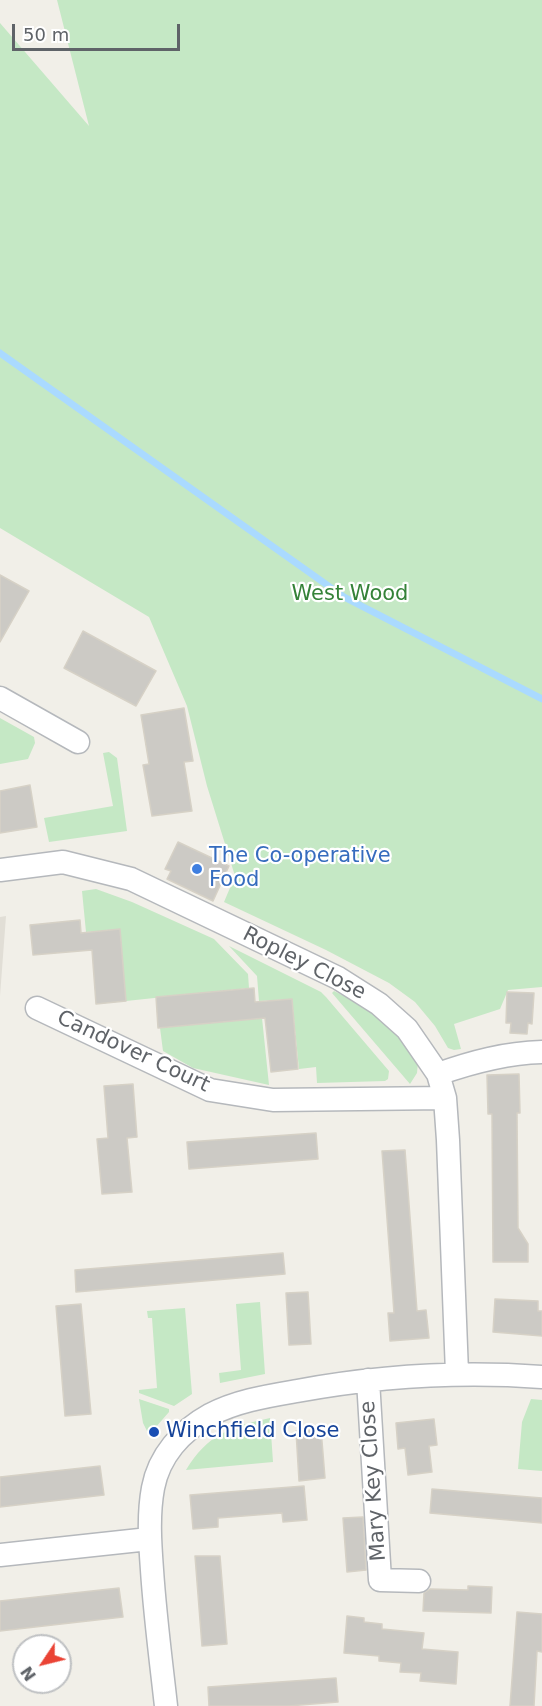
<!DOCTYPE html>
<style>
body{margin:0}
#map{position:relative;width:542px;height:1706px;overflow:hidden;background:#f1efe8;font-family:"DejaVu Sans",sans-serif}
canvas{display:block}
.north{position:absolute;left:12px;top:1634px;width:60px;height:60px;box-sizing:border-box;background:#fff;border:2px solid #bfc1c3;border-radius:50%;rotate:235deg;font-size:16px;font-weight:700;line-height:24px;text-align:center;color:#5f6368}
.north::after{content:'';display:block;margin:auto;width:21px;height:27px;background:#ea4335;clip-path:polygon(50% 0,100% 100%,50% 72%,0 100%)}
.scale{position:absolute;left:12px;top:24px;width:168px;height:27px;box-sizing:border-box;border:3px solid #5f6368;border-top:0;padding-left:8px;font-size:18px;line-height:21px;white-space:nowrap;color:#5f6368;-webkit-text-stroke:4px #fff;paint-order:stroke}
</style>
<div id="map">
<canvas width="542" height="1706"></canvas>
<div class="north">N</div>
<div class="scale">50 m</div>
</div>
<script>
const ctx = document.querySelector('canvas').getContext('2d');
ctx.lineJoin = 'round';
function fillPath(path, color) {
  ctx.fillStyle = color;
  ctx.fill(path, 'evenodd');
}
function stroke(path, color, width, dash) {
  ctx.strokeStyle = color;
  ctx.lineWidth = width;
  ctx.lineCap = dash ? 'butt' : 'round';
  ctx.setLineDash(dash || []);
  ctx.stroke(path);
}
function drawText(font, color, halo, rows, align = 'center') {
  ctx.font = font + ' "DejaVu Sans",sans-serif';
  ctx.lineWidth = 4.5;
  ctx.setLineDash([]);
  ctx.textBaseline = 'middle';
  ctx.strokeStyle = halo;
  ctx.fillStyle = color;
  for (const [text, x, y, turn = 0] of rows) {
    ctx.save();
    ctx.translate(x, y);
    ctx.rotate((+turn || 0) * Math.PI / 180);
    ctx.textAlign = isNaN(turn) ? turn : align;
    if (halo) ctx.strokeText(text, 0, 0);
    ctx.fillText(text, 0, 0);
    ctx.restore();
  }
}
fillPath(new Path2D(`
 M6,916L0,996V917Z`), '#e1ded6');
fillPath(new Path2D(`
 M57,0H542V987L508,990L500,1009L454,1024L461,1049L454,1050L448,1048L435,1026L415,1002L389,983L326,950L224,902L235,876L207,786L187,706L149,617L0,528V23L89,126Z
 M0,718L34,737L35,743L28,759L0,764Z
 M109,752L117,758L127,831L49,842L44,818L113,806L103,753Z
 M96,889L132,902L214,939L248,974L249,988L126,1001L120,930L86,932L82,891Z
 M229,946L321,992L326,997L389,1071L388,1079L385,1081L317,1083L316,1067L299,1069L292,999L259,1001L257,976Z
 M334,991L364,1006L403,1037L418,1062L417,1073L410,1084L332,993Z
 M262,1018L269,1085L193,1068L163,1051L160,1028Z
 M260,1302L265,1374L220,1383L219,1373L241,1370L236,1304Z
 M185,1308L192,1394L174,1406L139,1393V1390L157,1388L152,1318H148L147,1311Z
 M139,1399L169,1409V1412L149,1435L143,1423Z
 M531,1399L542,1400V1471L518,1469L522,1422Z
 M270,1418L273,1462L186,1470C208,1434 230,1427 270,1418Z`), '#c5e8c5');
stroke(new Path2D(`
 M0,353L344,597L542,699`), '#aadaff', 7);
const building = new Path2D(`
 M0,575L29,591L0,642Z
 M83,631L156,671L136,706L64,668Z
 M184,708L193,761L184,762L192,811L152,816L143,765L149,764L141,715Z
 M30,785L37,827L0,833V791Z
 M178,842L229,866L213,901L167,879L171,871L165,869Z
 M80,920L81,933L120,929L126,1001L96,1004L92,950L33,955L30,925Z
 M254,988L255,1002L292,999L298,1069L271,1072L265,1018L158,1028L156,997Z
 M507,992L534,993L532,1024L528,1023L527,1034L510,1033L511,1023H506Z
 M519,1074L520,1113H517L518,1228L528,1244V1262H493L492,1114H488L487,1075Z
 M133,1084L137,1137L127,1138L132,1192L102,1194L97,1139L108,1138L104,1086Z
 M316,1133L318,1159L189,1169L187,1142Z
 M405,1150L417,1311L426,1310L429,1338L390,1341L388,1313H394L382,1151Z
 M283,1253L285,1274L76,1292L75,1270Z
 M308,1292L311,1344L289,1345L286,1293Z
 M495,1299L538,1301V1311H542V1336L493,1332Z
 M81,1304L91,1414L65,1416L56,1306Z
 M434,1419L437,1445L429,1446L432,1472L408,1475L405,1448L398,1449L396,1423Z
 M321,1429L325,1478L299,1481L296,1431Z
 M100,1466L104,1495L0,1507V1477Z
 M304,1486L307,1520L283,1522L282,1513L218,1518V1527L193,1529L190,1495Z
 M432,1489L542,1498V1523L430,1513Z
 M363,1517L366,1570L347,1572L343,1518Z
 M195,1556H220L227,1644L202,1646Z
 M468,1586L492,1587L491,1613L423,1611L424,1593L430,1589L468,1590Z
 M119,1588L123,1617L0,1631V1601Z
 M517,1612L542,1614V1652L537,1651L534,1706H510Z
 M347,1616L364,1618V1622L382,1624V1629L424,1633L422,1649L458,1652L456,1684L420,1681L421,1673L400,1672L401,1663L379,1661V1656L344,1653Z
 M336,1678L338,1702L288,1706H209L208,1687Z`);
fillPath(building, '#cccac5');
stroke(building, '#d6d1c6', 1.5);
const street = new Path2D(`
 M0,698L78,742
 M0,870L63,862L131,879L338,978L379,1004L407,1029L438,1074L445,1098L448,1140L457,1373
 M37,1008L210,1090L273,1100L445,1098
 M438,1074C472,1062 505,1053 542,1052
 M368,1380L380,1580L419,1581
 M0,1555L149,1539
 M166,1706C161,1661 155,1616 152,1570C150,1543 148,1515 153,1488C159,1456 181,1431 210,1415C236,1401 268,1396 297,1391C378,1376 460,1371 542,1377`);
stroke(street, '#b5b8bc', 25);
stroke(street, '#fff', 22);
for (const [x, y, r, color] of [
 [197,869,6,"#3f7fe0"],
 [154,1432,6,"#1a4fb4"]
]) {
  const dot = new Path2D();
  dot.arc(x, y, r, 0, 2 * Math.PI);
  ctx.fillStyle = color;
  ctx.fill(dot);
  stroke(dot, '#fff', 2);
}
drawText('21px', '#348238', '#fff', [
 ["West Wood",350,595]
]);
drawText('21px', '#366cbe', '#fff', [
 ["The Co-operative",209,857],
 ["Food",209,881]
], 'left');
drawText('21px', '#5f6368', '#fff', [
 ["Ropley Close",304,964,27],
 ["Candover Court",133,1052,25],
 ["Mary Key Close",374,1481,-94]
]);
drawText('21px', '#164399', '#fff', [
 ["Winchfield Close",166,1432]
], 'left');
</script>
